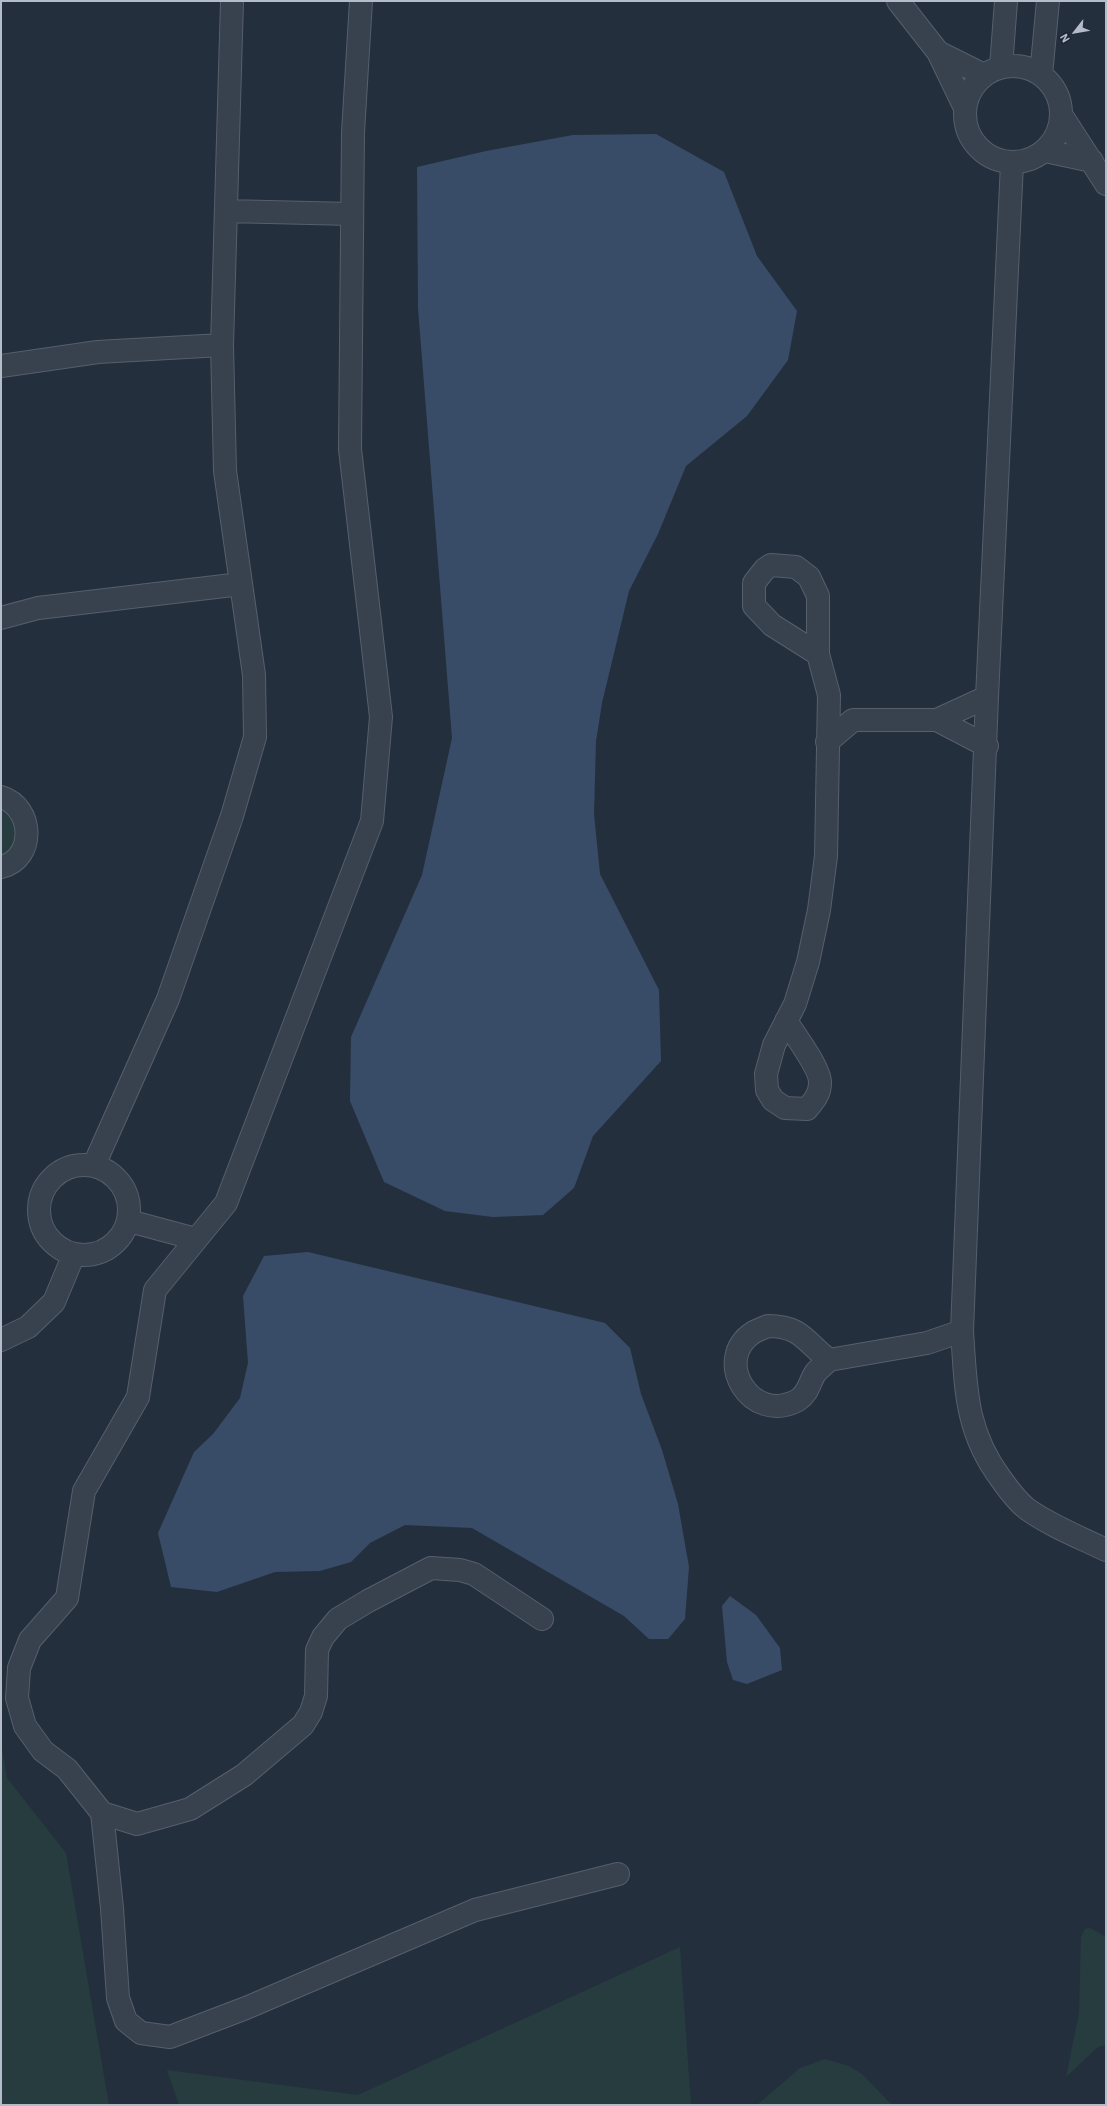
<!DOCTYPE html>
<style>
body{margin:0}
#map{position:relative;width:1107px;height:2106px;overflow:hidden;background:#242f3e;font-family:"IBM Plex Sans",sans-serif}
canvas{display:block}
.frame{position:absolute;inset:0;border:2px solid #b4bcc9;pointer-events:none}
.north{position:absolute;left:1055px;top:12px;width:40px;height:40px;-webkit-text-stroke:3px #1d2633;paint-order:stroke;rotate:239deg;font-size:11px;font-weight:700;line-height:16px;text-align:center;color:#b4bcc9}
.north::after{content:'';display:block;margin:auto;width:14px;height:18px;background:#b4bcc9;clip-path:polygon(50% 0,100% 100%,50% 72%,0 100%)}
</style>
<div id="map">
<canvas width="1107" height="2106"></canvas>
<div class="frame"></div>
<div class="north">N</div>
</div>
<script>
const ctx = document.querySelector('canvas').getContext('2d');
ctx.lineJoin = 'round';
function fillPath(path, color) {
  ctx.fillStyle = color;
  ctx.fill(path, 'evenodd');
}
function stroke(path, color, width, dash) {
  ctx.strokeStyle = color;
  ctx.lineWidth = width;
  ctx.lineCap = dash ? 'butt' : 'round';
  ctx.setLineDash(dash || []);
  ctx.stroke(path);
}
fillPath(new Path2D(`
 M1,810C15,817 16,825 19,840L1,862Z
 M1,1742L7,1778L66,1853L109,2105H1Z
 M1090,1928L1106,1937V2045L1098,2047L1066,2077L1079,2013L1081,1937L1085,1929Z
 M680,1947L691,2105H179L167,2070L358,2095Z
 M825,2059L849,2066L862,2074L892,2105H757L800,2068Z`), '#263c3f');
fillPath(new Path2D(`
 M656,134L724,172L757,256L797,311L788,360L747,416L686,466L658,534L629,591L602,703L596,741L594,814L600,874L659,990L661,1061L593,1136L574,1188L543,1215L493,1217L445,1211L384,1182L350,1101L351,1037L422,875L452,738L418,308L417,167L486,151L573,135Z
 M308,1252L605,1323L630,1348L641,1394L662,1450L678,1504L689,1567L685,1619L668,1639H649L624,1616L472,1528L405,1525L370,1543L351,1562L320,1571L275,1572L217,1592L171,1587L158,1533L194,1452L213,1434L240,1398L248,1363L243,1296L264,1256Z
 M730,1596L756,1615L780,1648L782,1670L747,1684L733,1680L727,1662L722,1606Z`), '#394c67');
const minor = new Path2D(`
 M361,1L353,132L350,449L381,717L372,821L226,1203L155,1290L138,1397L84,1491L67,1598L30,1640L19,1668L17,1698L25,1726L43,1751L67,1769L102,1813L112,1908L118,1998L126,2021L141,2033L170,2037L246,2008L475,1910L618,1874
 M898,1L938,52L965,108
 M938,52L984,75
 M965 114a48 48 0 1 1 96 0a48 48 0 1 1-96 0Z
 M1001,67L1006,1
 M1041,75L1048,1
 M1062,116L1106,184
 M1045,151L1092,161
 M1012,163L987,697L962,1331C966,1388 965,1431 1001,1479C1008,1489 1017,1501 1027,1509C1051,1526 1079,1537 1106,1550
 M226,211L352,214
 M1,366L98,352L222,345
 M1,618L38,608L241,584
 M937,720L987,746
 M827,742L853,720H937L987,697
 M1,797C34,807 36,859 1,867
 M786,1021C794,1033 821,1070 820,1083C820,1094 814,1101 807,1109L785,1108L773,1100L767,1090L766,1074L774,1045L795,1004L808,962L819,910L826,856L829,695L818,654V596L809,577L796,567L771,565L765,569L754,583V606L772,625L818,654
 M39 1210a45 45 0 1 1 90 0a45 45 0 1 1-90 0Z
 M94,1165L168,999L232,816L255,737L254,675L225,471L222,345L232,1
 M129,1221L196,1239
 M768,1326C802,1326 805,1342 829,1360C825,1364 820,1368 816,1372C809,1382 809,1393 798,1400C751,1426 711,1359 754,1332C758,1330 763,1328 768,1326Z
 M1,1340L28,1327L54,1302L74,1254
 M829,1360L927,1343L962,1331
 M102,1813L137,1824L190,1809L244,1775L303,1725L311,1712L316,1696L317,1650L323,1637L338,1619L368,1601L431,1568L460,1570L474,1574L542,1619`);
stroke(minor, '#565f6c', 24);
stroke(minor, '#38414e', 22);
</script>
